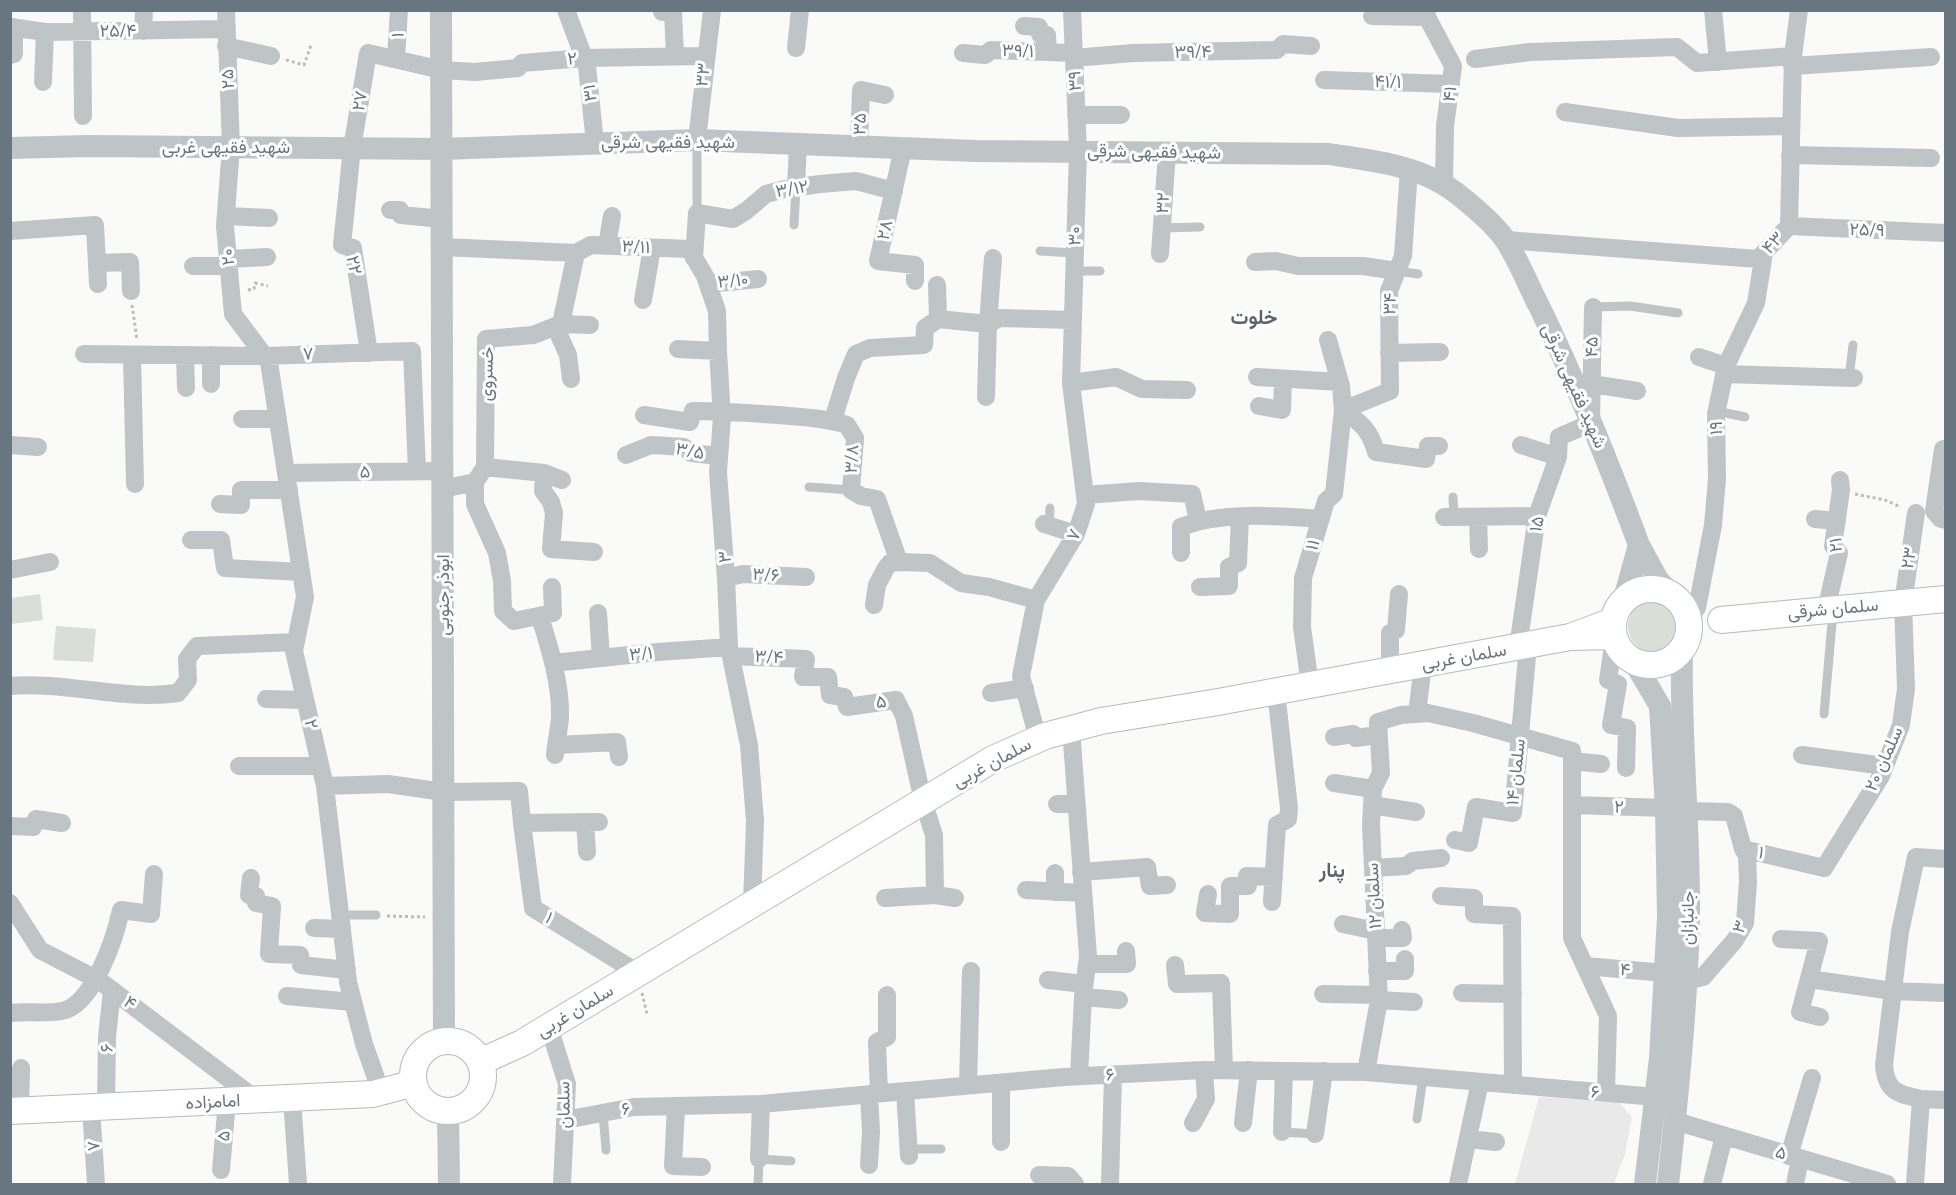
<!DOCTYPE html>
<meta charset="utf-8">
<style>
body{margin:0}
#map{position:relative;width:1956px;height:1195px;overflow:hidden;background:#fafaf8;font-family:"Public Sans",sans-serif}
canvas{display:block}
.frame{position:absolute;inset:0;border:12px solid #677680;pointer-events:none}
</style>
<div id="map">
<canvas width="1956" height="1195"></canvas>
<div class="frame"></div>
</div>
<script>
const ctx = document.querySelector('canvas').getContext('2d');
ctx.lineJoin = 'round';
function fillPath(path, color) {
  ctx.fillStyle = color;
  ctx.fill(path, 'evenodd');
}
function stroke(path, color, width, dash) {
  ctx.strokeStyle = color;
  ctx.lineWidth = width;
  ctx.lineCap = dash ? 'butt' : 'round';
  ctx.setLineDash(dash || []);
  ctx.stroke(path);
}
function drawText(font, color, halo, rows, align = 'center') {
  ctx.font = font + ' "Public Sans",Vazirmatn,sans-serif';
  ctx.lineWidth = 6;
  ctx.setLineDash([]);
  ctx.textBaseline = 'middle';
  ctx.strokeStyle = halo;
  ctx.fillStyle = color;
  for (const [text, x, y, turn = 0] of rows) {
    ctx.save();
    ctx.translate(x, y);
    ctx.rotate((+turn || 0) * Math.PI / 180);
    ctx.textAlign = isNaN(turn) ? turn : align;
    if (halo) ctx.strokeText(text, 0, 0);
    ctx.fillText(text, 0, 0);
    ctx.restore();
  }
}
fillPath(new Path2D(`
 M1539,1097L1619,1102L1632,1117L1625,1154L1614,1184H1515Z`), '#e8e9e8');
fillPath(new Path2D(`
 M40,594L43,620L11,624V598Z
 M1628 626a27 27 0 1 1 54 0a27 27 0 1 1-54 0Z
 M56,626L96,629L93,662L53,660Z`), '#daded7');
const secondary = new Path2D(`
 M1613 627a38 38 0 1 1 76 0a38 38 0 1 1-76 0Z
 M1721,620L1946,599
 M1613,621L1570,637L1613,636
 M413 1076a35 35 0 1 1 70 0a35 35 0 1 1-70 0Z
 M480,1062L522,1043L993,759L1045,736L1101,721L1218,702L1570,637
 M10,1111L373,1094L414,1083`);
stroke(secondary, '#b4babe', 28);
stroke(new Path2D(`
 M286,60L304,65L311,45
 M248,290L254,289L255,283L268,286
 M132,305L137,340
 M1855,494L1885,500L1901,507
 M387,916L425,917
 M642,993L647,1014`), '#babdc0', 3, [3, 3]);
stroke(new Path2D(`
 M697,141V213
 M794,225L796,187
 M1161,228L1200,227
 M1040,251L1075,253
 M1074,271H1100
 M1397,271L1418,274
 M1593,307L1630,306L1678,313
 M1849,378L1853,345
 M1716,411L1745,417
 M809,487L851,490
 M1453,497L1454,517
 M1049,526L1050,508
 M1824,714L1833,612
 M340,915H376
 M603,1113L606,1150
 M1417,1119L1423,1077
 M1282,1132L1315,1134
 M909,1149H941
 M758,1184L759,1159L791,1161`), '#bfc4c7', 9);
stroke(new Path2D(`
 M82,10L83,116
 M226,10L231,147L225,226L233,314L269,362L305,597L294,651L325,786L348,982L364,1044L381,1092
 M566,10L587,66L595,143
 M662,10V12H673L675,56
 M1427,10V17L1453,66L1445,126L1444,184
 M1713,10L1718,62
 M1372,16L1427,17
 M1024,26L1039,27L1040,34L1047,35L1048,52
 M10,27L45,32L226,29
 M143,31L144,10
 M226,46L271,56
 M796,48L800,10
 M963,53L985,55L991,50L1074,53
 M10,55L14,54V27
 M1074,58L1133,53L1277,50L1283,44L1311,46
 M396,59L399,10
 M1475,59L1530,52L1677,47L1697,63L1793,56
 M1792,66L1931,57
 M1324,80L1451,84
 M43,82L45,32
 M1565,112L1678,128L1791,126
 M1076,115H1121
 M697,140L712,10
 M859,146L861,90L885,95
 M903,148L878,261L915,265V281
 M1790,155L1931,158
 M796,187L798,143
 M390,210H400L401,215L443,219
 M226,216L269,218
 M1789,226L1946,233
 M10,231L95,225L98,284
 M1506,240L1758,259L1789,226L1793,56L1799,10
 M607,246L612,216
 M443,247L576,253
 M576,253L591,245L689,249L705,276L717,311L718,351L722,417L718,472L726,578L729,647L749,745L755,821L752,904
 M1160,254L1167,152
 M694,258L697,213L733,219L746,211L766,194L785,189L820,184L856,181L894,191
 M228,259L267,257
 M1255,262L1276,261L1298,266H1363L1397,271
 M97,263L130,262L131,291
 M193,266H229
 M708,284L758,279
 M937,285L938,319
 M643,300L652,248
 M561,324L590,325
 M555,326L568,355L571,379
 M678,349L718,351
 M369,353L353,248L342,245L352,148L368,53L442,70L475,72L518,68L522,63L584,58L705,56
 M1389,353L1440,352
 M84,354L265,356L412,351L417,471
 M132,355L135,484
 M185,355L186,388
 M211,355V384
 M1699,357L1726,366
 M1724,374L1854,378
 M1257,377L1340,382
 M1071,383L1116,377L1142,389L1187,390
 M1592,384L1637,391
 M986,397L988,324L1000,318L1073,320
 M1259,406L1282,410L1283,379
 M1343,410L1390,391L1389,291L1403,256L1409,170
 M1343,410C1361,423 1370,430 1376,452L1426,459L1428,446H1439
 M644,415L690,422L693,411C721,411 749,413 778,415C801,417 825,418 847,425L855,438L851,490L861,496L877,499L899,562
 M242,419H278
 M833,420L846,378L856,354L870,348L924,345L925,328L938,319L988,324L993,258
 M10,445L38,447
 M1521,445L1558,457
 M1943,449L1934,511L1941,519L1946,520
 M626,455L651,445L684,447L691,453L719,456
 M485,467L544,473L562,480
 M286,473L443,471
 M544,473L543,491L551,502L554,513L551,549L594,552
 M475,482V504L497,553L502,581L503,611L514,621L553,613L552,587
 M443,489L475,482L485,467L486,339L533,335L561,324L576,253
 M1085,495L1139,491L1192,494L1198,520
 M220,504L241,505V490H289
 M1444,517L1537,516
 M1478,517L1479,549
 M1815,519L1837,521
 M1044,524L1076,534
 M191,540H221L225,568L301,572
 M1181,553V527C1222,511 1277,516 1321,519
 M10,570L50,562
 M726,578L743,574L806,577
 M1200,587L1229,586V567L1238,563L1240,517
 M874,605L877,585L886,568L890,563L899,562L930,563L961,583L989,587L1036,600
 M1697,608L1713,525L1717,479L1716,414L1726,366L1756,303L1764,253
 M1826,610L1839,553L1833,546L1841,490L1840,480
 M598,613L601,658
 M540,617C550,649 561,684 560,718C559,730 556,743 555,755
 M1614,639L1608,680L1618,684L1611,725L1627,728L1626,768
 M1518,647L1537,516L1558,457L1559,437L1591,423L1593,307
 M731,656L806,659L803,677H828L830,695L844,697L847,707L896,700L904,716L923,801L934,835L935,895
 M553,663L658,652L729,647
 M1390,670V633L1396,630L1399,594
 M1310,685L1302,627L1303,578L1326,501L1334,494L1343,410L1341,386L1328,340
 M10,686C67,681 121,701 178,693L188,680L187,659L197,646L296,642
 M991,693L1025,688
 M266,699L305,700
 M1417,714L1423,664
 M1071,729L1088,956L1083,997L1079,1076
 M1334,737L1353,734L1356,738L1378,735
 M1038,739L1021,676L1036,600L1076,534L1086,504L1071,383L1078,151L1072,10
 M556,745L617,742L619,757
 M1802,755L1885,766
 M1572,761L1601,764
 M239,766H320
 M1334,783L1373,789
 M325,786L388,784L444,792L519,791L522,823L599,822
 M1057,804H1076
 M1372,805L1416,812
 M1572,805L1666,808
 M585,822L587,852
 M522,823L533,908L638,973
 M10,826L33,827L36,819L62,823
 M1455,840L1469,843L1476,807L1513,813L1528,645
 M1743,849L1824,868L1881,776L1901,725L1906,689L1903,603L1916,513
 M1373,868L1406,866L1413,861L1441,858
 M1081,872L1147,867L1150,886L1167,885
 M1055,873V892
 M251,878L249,895L256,896V903L272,906L269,954L300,955L301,965L347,970
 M1026,890L1083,893
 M1208,894L1205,913L1230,914V886H1248L1247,876L1274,877
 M1441,896L1474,898V914L1512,916L1513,1085
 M885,898L935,895L955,898
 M1272,902L1277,825L1288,819L1289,808L1276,691
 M10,903L40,950L100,981L257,1100
 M1343,924L1376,931
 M314,928L342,929
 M1376,938H1403L1402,930
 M1781,939L1819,941L1800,1012L1820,1017
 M1087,964H1127L1126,951
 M1175,965L1177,984L1221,983L1224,1070
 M1585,966L1665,973
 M1377,971H1405V959
 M1809,979L1893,991L1946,993
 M1048,980L1084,984
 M1686,981L1703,977L1735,940L1745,923L1748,882L1747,855L1743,849L1734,816L1728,812L1687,811
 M1462,993L1513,994
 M1323,994L1379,995
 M287,996L353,1002
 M1083,997L1119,1000
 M1379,1000L1414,1002
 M10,1013C27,1011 45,1014 62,1011C93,1005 115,938 121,910L151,914L154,874
 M549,1027L567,1084L562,1184
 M1366,1072L1379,1000L1371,824L1373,789L1381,773L1378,722L1401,715L1428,713L1473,723L1572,751V938L1608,1016L1606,1093
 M1001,1083V1142
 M968,1085L971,971
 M905,1091L909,1156
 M879,1093L877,1042L887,1037V995
 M869,1094L871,1131L869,1165
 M292,1098L298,1184
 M1921,1099L1946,1100
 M106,1107L107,1037L112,990
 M676,1107L673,1166L702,1167
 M91,1108L96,1184
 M20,1111L21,1068
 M565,1120L634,1107L761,1104L1064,1077L1204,1070L1366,1072L1656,1097
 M1675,1121L1887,1184
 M1193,1123L1206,1099L1204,1070
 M1243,1123L1249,1070
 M1282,1132L1284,1071
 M1315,1134L1324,1071
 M1468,1139L1496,1142
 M1789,1156L1812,1078
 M759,1159L761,1104
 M221,1170L227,1101
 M1039,1175L1068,1176L1075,1184
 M1110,1184L1113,1075
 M1458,1184L1480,1082
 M1712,1184L1724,1136
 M1795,1184L1800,1159
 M1915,1184L1921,1099C1897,1094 1886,1091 1884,1065L1900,932L1916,857L1946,859`), '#bfc4c7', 18);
stroke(new Path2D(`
 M441,10L444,1042
 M10,148L88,146L442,149L697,140L976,151L1329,154C1368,160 1409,164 1443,184C1460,194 1496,225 1506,241C1519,261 1528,285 1539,306C1577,384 1609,464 1639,545
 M1624,599L1639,545L1658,580L1671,594
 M1634,662L1660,706L1666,808L1668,917L1660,1058L1645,1184
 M448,1111L449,1184
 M1668,1184C1678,1096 1687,1007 1689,918C1690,828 1680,739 1682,650`), '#bfc4c7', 22);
stroke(secondary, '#fff', 26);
drawText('18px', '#677680', '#fff', [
 ["۲۵/۴",118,31,-1],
 ["۱",398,35,-86],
 ["۳۹/۱",1018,51,2],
 ["۳۹/۴",1193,52,-1],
 ["۲",572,59,-4],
 ["۳۳",703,75,-84],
 ["۲۵",228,79,-93],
 ["۳۹",1075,81,-92],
 ["۴۱/۱",1388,82,2],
 ["۳۱",590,93,-96],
 ["۴۱",1450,94,-82],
 ["۲۷",360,101,-80],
 ["۳۵",860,124,-87],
 ["شهید فقیهی شرقی",668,142],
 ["شهید فقیهی غربی",226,147],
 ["شهید فقیهی شرقی",1154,152,1],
 ["۳/۱۲",792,189,-10],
 ["۳۲",1163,203,-86],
 ["۲۸",885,230,-77],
 ["۲۵/۹",1867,230,2],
 ["۳۰",1075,236,-88],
 ["۴۳",1773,243,-47],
 ["۳/۱۱",636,247,3],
 ["۲۰",228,257,-95],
 ["۲۲",354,265,78],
 ["۳/۱۰",733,281,-5],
 ["۳۴",1390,304,-87],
 ["۴۵",1592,347,-89],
 ["۷",308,354,-2],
 ["خسروی",487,374,-88],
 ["شهید فقیهی شرقی",1574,386,66],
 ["۱۹",1716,428,-90],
 ["۳/۵",690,451,11],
 ["۳/۸",852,459,-86],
 ["۵",365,472,-1],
 ["۱۵",1537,524,-79],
 ["۷",1074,535,-64],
 ["۱۱",1313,545,-72],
 ["۲۱",1836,545,-94],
 ["۳",725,557,-94],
 ["۲۳",1909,558,-81],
 ["۳/۶",766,575,3],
 ["ابوذر جنوبی",443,595,-90],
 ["سلمان شرقی",1833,609,-5],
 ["۳/۱",641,654,-5],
 ["۳/۴",769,657,3],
 ["سلمان غربی",1464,657,-10],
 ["۵",881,702,-7],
 ["۲",311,724,77],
 ["سلمان ۲۰",1884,759,-66],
 ["سلمان غربی",992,763,-28],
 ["سلمان ۱۴",1516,772,-84],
 ["۲",1619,807,2],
 ["۱",1761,853,13],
 ["سلمان ۱۲",1374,896,-93],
 ["۱",549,918,32],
 ["جانبازان",1688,918,-89],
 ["۳",1740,927,-69],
 ["۴",1625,970,5],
 ["۴",130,1003,37],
 ["سلمان غربی",575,1011,-31],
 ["۶",107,1048,-89],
 ["۶",1110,1075,-3],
 ["۶",1595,1092,5],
 ["امامزاده",213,1102,-3],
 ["سلمان",564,1105,-91],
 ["۶",626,1109,-9],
 ["۵",224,1136,-85],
 ["۷",94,1146,-93],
 ["۵",1781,1153,17]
]);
drawText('bold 20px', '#59646c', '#fff', [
 ["خلوت",1254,318],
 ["پنار",1332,871]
]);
</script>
